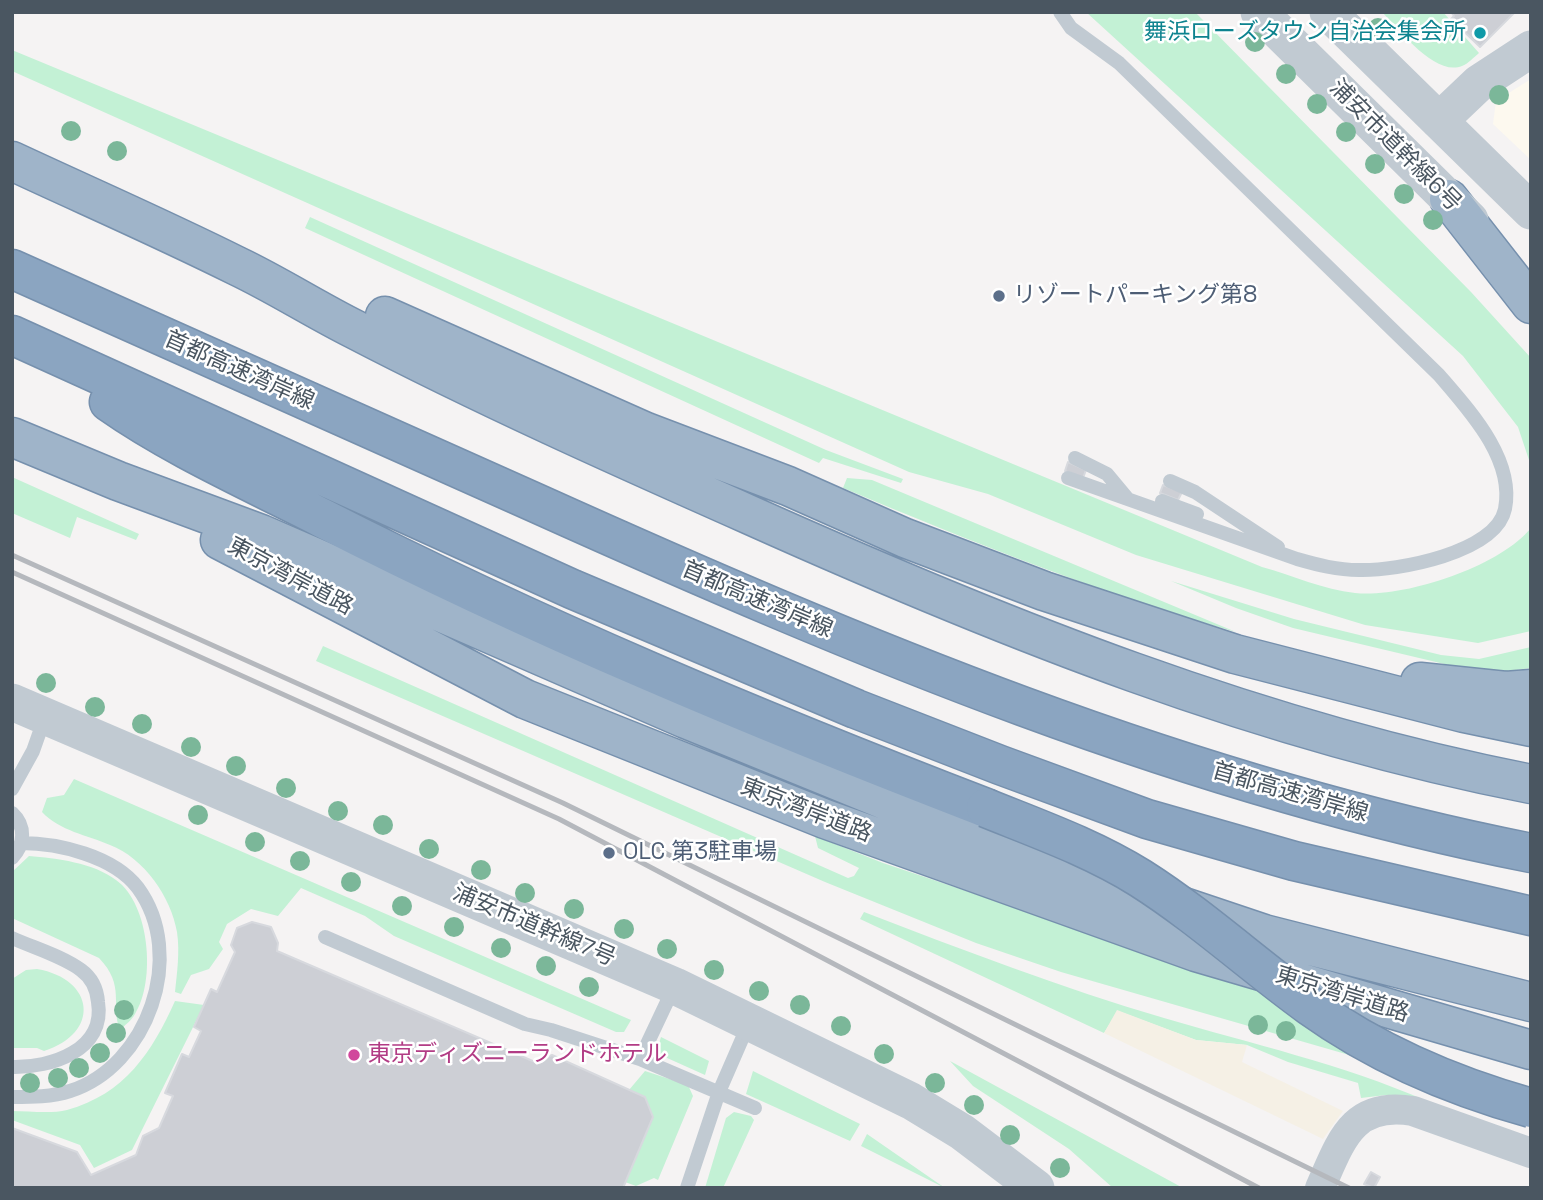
<!DOCTYPE html>
<meta charset="utf-8">
<style>
body{margin:0}
#map{position:relative;width:1543px;height:1200px;overflow:hidden;background:#f5f3f3;font-family:"Space Grotesk",sans-serif}
canvas{display:block}
.frame{position:absolute;inset:0;border:14px solid #4a5661;pointer-events:none}
</style>
<div id="map">
<canvas width="1543" height="1200"></canvas>
<div class="frame"></div>
</div>
<script>
const ctx = document.querySelector('canvas').getContext('2d');
ctx.lineJoin = 'round';
function fillPath(path, color) {
  ctx.fillStyle = color;
  ctx.fill(path, 'evenodd');
}
function stroke(path, color, width, dash) {
  ctx.strokeStyle = color;
  ctx.lineWidth = width;
  ctx.lineCap = dash ? 'butt' : 'round';
  ctx.setLineDash(dash || []);
  ctx.stroke(path);
}
function drawText(font, color, halo, rows, align = 'center') {
  ctx.font = font + ' "Space Grotesk","Noto Sans JP",sans-serif';
  ctx.lineWidth = 5;
  ctx.setLineDash([]);
  ctx.textBaseline = 'middle';
  ctx.strokeStyle = halo;
  ctx.fillStyle = color;
  for (const [text, x, y, turn = 0] of rows) {
    ctx.save();
    ctx.translate(x, y);
    ctx.rotate((+turn || 0) * Math.PI / 180);
    ctx.textAlign = isNaN(turn) ? turn : align;
    if (halo) ctx.strokeText(text, 0, 0);
    ctx.fillText(text, 0, 0);
    ctx.restore();
  }
}
fillPath(new Path2D(`
 M1531,79V160L1493,124L1496,101Z`), '#fdf9ef');
fillPath(new Path2D(`
 M1086,12H1195L1471,292L1531,358V466L1518,427L1463,356Z
 M1382,12H1443L1479,53C1474,57 1468,64 1462,66C1435,77 1399,29 1382,12Z
 M12,50L1262,567C1292,575 1324,590 1355,593C1405,598 1499,567 1531,528V631L1478,643L1365,625L1136,555L988,494L909,472L12,71Z
 M310,217L826,450L903,479L901,483L823,458L819,463L305,228Z
 M12,477L139,534L136,540L77,517L70,538L12,513Z
 M847,478L872,480L1236,632C1102,594 972,542 843,488Z
 M1171,581L1294,619L1441,655L1479,659L1531,647V668L1492,673L1457,667L1293,628L1236,608Z
 M323,646L848,878L854,876L859,868L818,848L815,836L883,863L1270,993L1370,1061L1061,972L976,943L825,882L316,661Z
 M74,779L631,1020L624,1032H616L394,936L365,916L301,888L278,916L251,909L227,924L219,942L223,949L209,969L191,975L181,994L175,992C177,973 180,952 177,932C171,897 144,858 110,845C87,835 60,831 42,812L47,798L64,795Z
 M29,856C56,858 94,863 116,880C150,904 156,981 135,1014C132,1020 125,1025 120,1030C110,1005 126,986 99,958L12,918V872Z
 M864,912C963,950 1062,988 1164,1018C1252,1044 1342,1064 1427,1101L1386,1095L1361,1098L1358,1083L1288,1062L1247,1045L1196,1040L1118,1011L1104,1033L860,919Z
 M37,969C95,979 101,1033 44,1051L37,1048H12V979L26,970Z
 M175,1001L204,1005L132,1150L94,1168L80,1145L12,1120V1111C29,1111 51,1114 67,1110C125,1094 152,1052 175,1001Z
 M661,1037L709,1061L705,1075L656,1053Z
 M950,1061L1183,1188H1113L1069,1149L973,1086Z
 M645,1071L688,1085L693,1096L658,1180L654,1178L636,1186L625,1182L653,1117L645,1097L629,1090Z
 M753,1071L860,1124L850,1141L746,1094Z
 M734,1112L751,1116L754,1120L723,1188H705L726,1118Z
 M867,1134L945,1188L861,1146Z`), '#c3f1d5');
fillPath(new Path2D(`
 M1117,1010L1196,1040L1247,1045L1242,1062L1343,1111L1323,1139L1104,1033Z`), '#f5f0e5');
const building = new Path2D(`
 M1451,12H1514V13L1480,47L1451,19L1454,16Z
 M1068,462L1086,470L1083,478L1065,471Z
 M1163,485L1182,492L1178,500L1160,493Z
 M252,922L271,927L278,943L277,951L535,1062L552,1055L645,1097L653,1117L623,1188H12V1128L77,1152L91,1175L136,1155L143,1136L159,1128L173,1096L165,1093L182,1054L189,1057L201,1031L194,1027L211,989L217,992L235,952L231,945L237,928Z
 M1371,1172L1380,1177L1374,1188L1364,1184Z`);
fillPath(building, '#cdcfd5');
stroke(building, '#d7d9de', 2);
const trunk = new Path2D(`
 M12,161C87,196 163,229 237,266C277,285 314,309 354,329C483,396 617,456 750,515C1002,628 1259,731 1531,784
 M1449,199L1531,304
 M385,316L646,432L788,486L905,538L1044,591L1235,654L1464,713L1531,727
 M12,437L118,481L261,534L686,719L978,838L1264,934L1531,1002
 M220,540L525,699L825,819L1196,952L1531,1050
 M1420,682L1506,691L1531,689`);
const motorway = new Path2D(`
 M12,269C187,347 361,425 536,503C858,648 1182,784 1531,853
 M12,335L572,589L856,709L1000,765L1147,819L1294,861L1531,916
 M109,402C173,447 252,482 322,518C537,628 760,721 986,808`);
stroke(trunk, '#7690ad', 41);
stroke(motorway, '#7690ad', 41);
stroke(new Path2D(`
 M1060,12L1071,28L1119,63L1439,375C1469,410 1515,459 1505,509C1496,553 1397,571 1359,570C1337,570 1318,565 1297,559L1068,478
 M1075,458L1107,474L1127,498
 M1170,481L1195,492L1278,547
 M1162,501L1197,514
 M12,789L33,751L45,717
 M12,813C26,826 25,844 12,858
 M325,937L525,1024L551,1030L640,1059L674,987
 M12,938C34,948 62,956 81,970C92,978 97,989 98,1002C106,1050 51,1068 12,1067
 M640,1059L755,1108
 M12,1097C32,1097 52,1097 70,1091C148,1066 187,955 138,888C114,856 58,843 21,843
 M687,1188L719,1092L749,1023`), '#c1cad2', 14);
stroke(new Path2D(`
 M1320,1188C1341,1141 1352,1101 1413,1111L1531,1153`), '#c1cad2', 30);
stroke(new Path2D(`
 M1259,12L1470,220
 M1328,12L1531,211
 M1439,121L1479,83L1531,49
 M12,702L675,986L911,1101L962,1132L1036,1188`), '#c1cad2', 37);
stroke(trunk, '#9fb4c9', 38);
stroke(motorway, '#8ba5c1', 38);
stroke(new Path2D(`
 M12,555L563,803L1349,1188
 M12,572L559,819L1259,1188`), '#b5b8bd', 5);
const motorwayBridge = new Path2D(`
 M986,808C1038,829 1092,848 1140,878C1200,916 1253,965 1310,1006C1377,1054 1452,1086 1531,1108`);
stroke(motorwayBridge, '#7690ad', 41, []);
stroke(motorwayBridge, '#8ba5c1', 38);
ctx.fillStyle = '#7bb799';
for (const [x, y] of [
 [1378,28],
 [1255,42],
 [1286,74],
 [1499,95],
 [1317,104],
 [71,131],
 [1346,132],
 [117,151],
 [1375,164],
 [1404,194],
 [1433,220],
 [46,683],
 [95,707],
 [142,724],
 [191,747],
 [236,766],
 [286,788],
 [338,811],
 [198,815],
 [383,825],
 [255,842],
 [429,849],
 [300,861],
 [481,870],
 [351,882],
 [525,893],
 [402,906],
 [574,909],
 [454,927],
 [624,929],
 [501,948],
 [667,949],
 [546,966],
 [714,970],
 [589,987],
 [759,991],
 [800,1005],
 [124,1010],
 [1258,1025],
 [841,1026],
 [1286,1031],
 [116,1033],
 [100,1053],
 [884,1054],
 [79,1068],
 [58,1078],
 [30,1083],
 [935,1083],
 [974,1105],
 [1010,1135],
 [1060,1168]
]) {
  ctx.beginPath();
  ctx.arc(x, y, 10, 0, 2 * Math.PI);
  ctx.fill();
}
for (const [x, y, r, color] of [
 [1480,33,7,"#0f9aa8"],
 [999,296,7,"#5c6f8a"],
 [609,853,7,"#5c6f8a"],
 [354,1055,7,"#d1479c"]
]) {
  const dot = new Path2D();
  dot.arc(x, y, r, 0, 2 * Math.PI);
  ctx.fillStyle = color;
  ctx.fill(dot);
  stroke(dot, '#fff', 2.5);
}
drawText('23px', '#0d838f', '#fff', [
 ["舞浜ローズタウン自治会集会所",1466,33]
], 'right');
drawText('23px', '#4a5661', '#fff', [
 ["浦安市道幹線6号",1395,146,45],
 ["首都高速湾岸線",239,371,24],
 ["東京湾岸道路",290,577,28],
 ["首都高速湾岸線",757,600,23],
 ["首都高速湾岸線",1290,793,16],
 ["東京湾岸道路",806,811,21],
 ["浦安市道幹線7号",534,926,23],
 ["東京湾岸道路",1342,995,17]
]);
drawText('23px', '#4e5e75', '#fff', [
 ["リゾートパーキング第8",1013,296],
 ["OLC 第3駐車場",623,853]
], 'left');
drawText('23px', '#b23c85', '#fff', [
 ["東京ディズニーランドホテル",368,1055]
], 'left');
</script>
